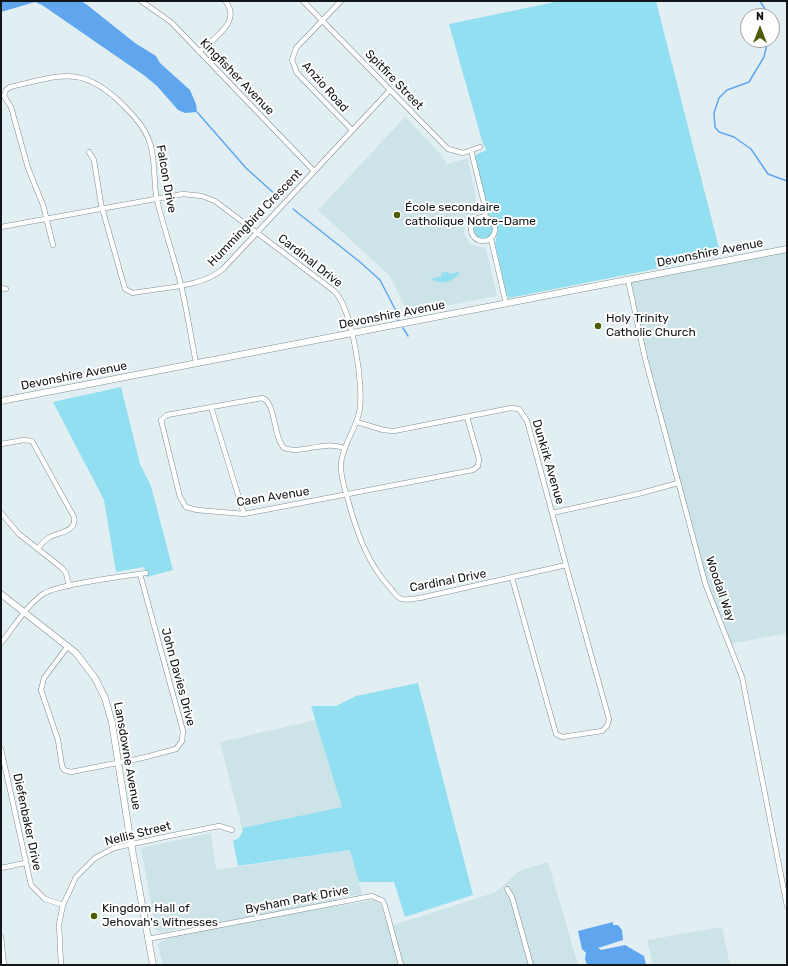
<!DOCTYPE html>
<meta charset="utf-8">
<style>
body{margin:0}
#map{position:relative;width:788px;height:966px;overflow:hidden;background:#e2eff2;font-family:Rubik,sans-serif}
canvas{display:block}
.frame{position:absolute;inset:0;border:2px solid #121618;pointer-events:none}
.north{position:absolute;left:740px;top:8px;width:40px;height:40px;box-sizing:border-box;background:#fff;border:1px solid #a0a2a3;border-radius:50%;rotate:0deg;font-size:11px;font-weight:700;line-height:16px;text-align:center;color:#121618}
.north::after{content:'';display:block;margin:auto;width:14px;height:18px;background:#4d5f04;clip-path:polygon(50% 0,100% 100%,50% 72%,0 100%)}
</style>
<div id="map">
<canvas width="788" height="966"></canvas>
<div class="frame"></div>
<div class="north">N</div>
</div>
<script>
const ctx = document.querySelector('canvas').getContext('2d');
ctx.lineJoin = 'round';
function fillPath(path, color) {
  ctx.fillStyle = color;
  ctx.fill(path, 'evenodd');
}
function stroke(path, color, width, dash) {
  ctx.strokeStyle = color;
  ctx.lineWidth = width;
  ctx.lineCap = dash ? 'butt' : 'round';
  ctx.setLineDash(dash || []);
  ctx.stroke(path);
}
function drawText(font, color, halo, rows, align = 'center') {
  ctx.font = font + ' Rubik,sans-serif';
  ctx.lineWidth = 4;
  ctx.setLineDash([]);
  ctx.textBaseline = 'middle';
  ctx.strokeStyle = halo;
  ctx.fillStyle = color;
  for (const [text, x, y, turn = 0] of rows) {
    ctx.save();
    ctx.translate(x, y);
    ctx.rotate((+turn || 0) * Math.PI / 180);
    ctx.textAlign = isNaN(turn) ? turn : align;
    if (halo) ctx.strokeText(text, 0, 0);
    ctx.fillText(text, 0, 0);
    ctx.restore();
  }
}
fillPath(new Path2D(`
 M405,117L437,150L447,164L468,158L478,211L466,220L464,234L468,241L472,245L486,248L497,296L408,313L390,276L318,210Z
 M787,249V633L730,644L716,614L645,358L628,280Z
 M316,720L343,807L242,828L220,742Z
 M211,833L216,870L351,850L362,894L338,898L333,907L374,900L381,905L388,927L496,892L519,871L548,862L578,965H163L158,944L160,942L199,924L162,932L156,931L141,848Z
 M722,927L730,965H653L647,940Z`), '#cce3e8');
fillPath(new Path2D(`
 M560,1H656L721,256L509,298L506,293L495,244L498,228L488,213L475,157L476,155L486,150L482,141L449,24Z
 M473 229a10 10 0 1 1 20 0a10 10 0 1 1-20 0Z
 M448,272L449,274L459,272V274C450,283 442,285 430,279L442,276L441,273Z
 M121,387L140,464L151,486L173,570L147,577L144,567L116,572L104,500L53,402Z
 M418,683L473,895L405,917L394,882H359L350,850L238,866L233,841L239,838L243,831L242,828L342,807L311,706H336L356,696Z`), '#92dff1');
fillPath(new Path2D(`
 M1,1H81L86,4L135,43L156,56L160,63L190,90L196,104L197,112L185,113L178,110L157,86L145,76L42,5L35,2L1,12Z
 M613,922V925H618L622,930L623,940L598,948L601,950L625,945L644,956L646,965H587L585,959L586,953L582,949L578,931Z`), '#5fa6ee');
stroke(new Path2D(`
 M760,1L769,16
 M768,40L764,57L749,82L727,90L719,98L714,113L715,127L719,132L734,137L751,149L768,174L787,181
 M197,112L246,168L277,196
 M293,209L360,262L380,280L395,309L398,321
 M403,328L408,336`), '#5fa6ee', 1.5);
const street = new Path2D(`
 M141,1L171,22L314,171
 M303,1L448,149L463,153L480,147
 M341,1L296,48L292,60L297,73L352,130
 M199,52C213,39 243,21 225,1
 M471,150L486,211L485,217
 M89,152L94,160L101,204L125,289L133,293C160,288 203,287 223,269L390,90
 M471 229a12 12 0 1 1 24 0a12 12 0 1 1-24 0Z
 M1,227L183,194L202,196L215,201L334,291C352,307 365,389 359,413C355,431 342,446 341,464C340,476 345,489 348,500C357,533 367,563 391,589C394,592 397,598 402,599C407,601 415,598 420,598L566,565L534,446L527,421L519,409L511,408L394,431L383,430L357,422
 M491,239L506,304
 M53,245L43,205L28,168L11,107L4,96L6,90L10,87C61,75 83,64 124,106C135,117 145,128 150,143C156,161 153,182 157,200C164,229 174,257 181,285C187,311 191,337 196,363
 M628,280L645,358L706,586L742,677L787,906
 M1,288L6,289
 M211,407L244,514
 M1,444L24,440L32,441L74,517C77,532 59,532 50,537C45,540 41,544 38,549
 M344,448C322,440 301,455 284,448C273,437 276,402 262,398L167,415L161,420L180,497L186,507L197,510L244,514L473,470L478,466L479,459L467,417
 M1,513L19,534L62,568L66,573L69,586
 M552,513L638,494L678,483
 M512,578L556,734L562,737L602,731L607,726L609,719L566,565
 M1,643C14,627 26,606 43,594C57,584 126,576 146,573
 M68,646L44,678L41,690L58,740L62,766L64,770L71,772L142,758L176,749L182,741L183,731L140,574
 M1,749L31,885L45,899L63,905
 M1,868L25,863
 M507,889L512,897L531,965
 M1,937L4,965
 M148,939L372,896L383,901L385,906L401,965
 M61,965L59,924L63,905L76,877L95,858L114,848L169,836L219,826L232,830`);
const secondary = new Path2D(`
 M1,401L787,249
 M1,594L76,653L95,678L105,698L112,723L130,838L153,965`);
stroke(street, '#808d90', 5.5);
stroke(secondary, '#808d90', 7);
stroke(street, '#fff', 4.5);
stroke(secondary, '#fff', 6);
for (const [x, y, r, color] of [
 [397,215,4,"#4d5f04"],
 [598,326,4,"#4d5f04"],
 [94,916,4,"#4d5f04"]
]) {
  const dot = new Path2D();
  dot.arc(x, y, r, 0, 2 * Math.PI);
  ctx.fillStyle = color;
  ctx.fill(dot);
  stroke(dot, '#fff', 1.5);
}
drawText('12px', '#121618', '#fff', [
 ["Kingfisher Avenue",237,77,46],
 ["Spitfire Street",394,80,46],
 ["Anzio Road",325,87,48],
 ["Falcon Drive",166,179,80],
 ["Hummingbird Crescent",255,218,-46],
 ["Devonshire Avenue",710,253,-11],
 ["Cardinal Drive",310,261,38],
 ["Devonshire Avenue",392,315,-11],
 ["Devonshire Avenue",74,376,-11],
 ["Dunkirk Avenue",548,462,74],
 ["Caen Avenue",273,497,-9],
 ["Cardinal Drive",448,581,-11],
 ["Woodall Way",720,589,71],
 ["John Davies Drive",178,677,75],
 ["Lansdowne Avenue",127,756,80],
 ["Diefenbaker Drive",27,822,78],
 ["Nellis Street",138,834,-14],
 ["Bysham Park Drive",297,900,-11]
]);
drawText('12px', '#121618', '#fff', [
 ["École secondaire",405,208],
 ["catholique Notre-Dame",405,222],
 ["Holy Trinity",606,319],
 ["Catholic Church",606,333],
 ["Kingdom Hall of",102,909],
 ["Jehovah's Witnesses",102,923]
], 'left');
</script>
